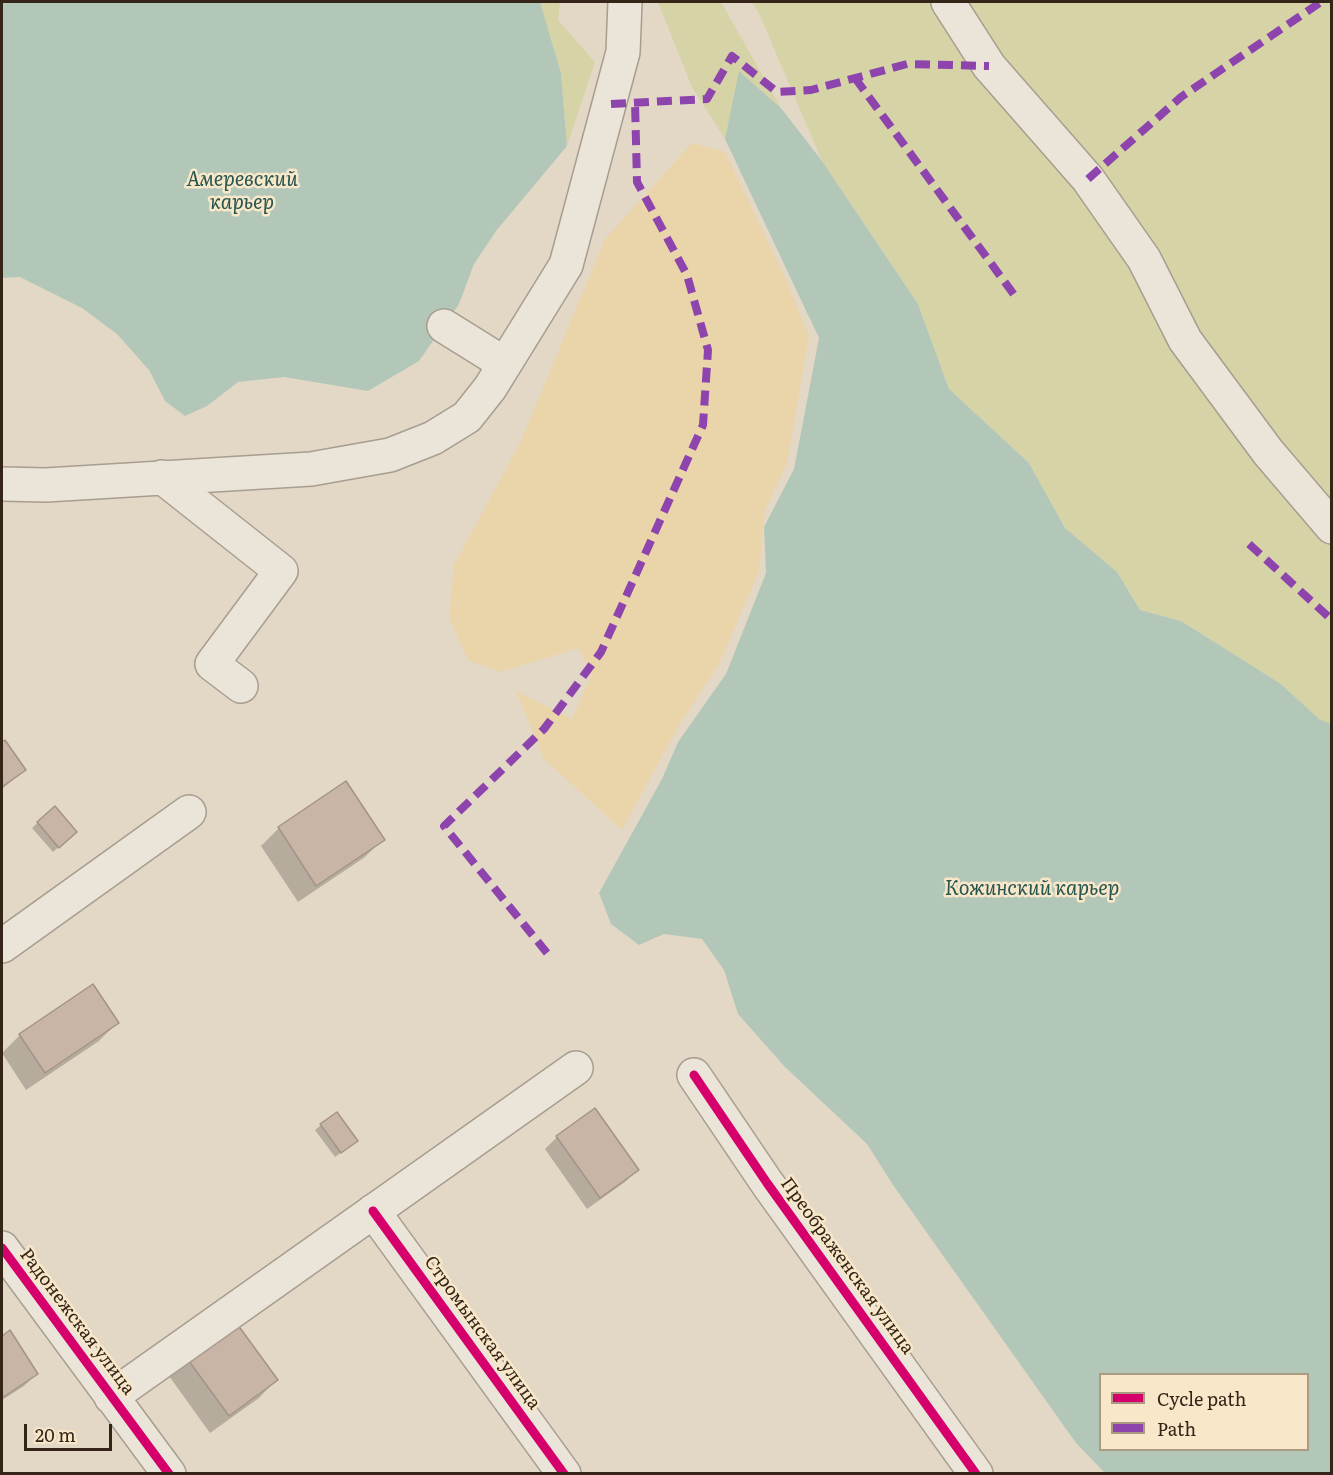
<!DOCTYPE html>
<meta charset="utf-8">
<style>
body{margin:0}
#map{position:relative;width:1333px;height:1475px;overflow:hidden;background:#e3d8c6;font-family:Literata,serif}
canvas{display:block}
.frame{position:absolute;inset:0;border:3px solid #352519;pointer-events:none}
.legend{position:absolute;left:1099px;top:1373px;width:210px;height:78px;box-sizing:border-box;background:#f8e7c9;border:2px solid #aa9983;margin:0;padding:8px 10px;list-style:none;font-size:18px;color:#352519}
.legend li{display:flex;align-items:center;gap:12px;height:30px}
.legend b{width:30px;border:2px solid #aa9983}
.scale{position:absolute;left:24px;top:1424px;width:88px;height:27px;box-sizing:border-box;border:3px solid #352519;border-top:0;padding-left:8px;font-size:18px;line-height:21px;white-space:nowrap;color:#352519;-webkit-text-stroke:4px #f8e7c9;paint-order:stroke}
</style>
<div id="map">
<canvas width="1333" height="1475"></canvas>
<div class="frame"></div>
<ul class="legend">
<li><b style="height:8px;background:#d6006c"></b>Cycle path</li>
<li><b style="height:8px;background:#8e44ad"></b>Path</li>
</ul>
<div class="scale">20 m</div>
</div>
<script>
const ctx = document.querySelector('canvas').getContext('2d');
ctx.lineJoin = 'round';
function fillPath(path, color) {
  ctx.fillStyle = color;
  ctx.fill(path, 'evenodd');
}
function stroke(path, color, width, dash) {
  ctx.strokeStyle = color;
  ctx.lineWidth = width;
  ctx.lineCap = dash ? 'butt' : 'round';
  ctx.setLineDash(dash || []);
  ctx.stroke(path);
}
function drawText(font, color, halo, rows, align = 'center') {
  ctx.font = font + ' Literata,serif';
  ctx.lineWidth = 5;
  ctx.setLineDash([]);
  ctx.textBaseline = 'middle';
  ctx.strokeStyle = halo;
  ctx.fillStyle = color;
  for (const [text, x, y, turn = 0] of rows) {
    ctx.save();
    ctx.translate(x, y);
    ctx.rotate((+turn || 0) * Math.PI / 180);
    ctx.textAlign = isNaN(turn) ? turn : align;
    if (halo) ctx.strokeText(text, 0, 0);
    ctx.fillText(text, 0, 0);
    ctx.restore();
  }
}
fillPath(new Path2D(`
 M540,2H560L558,20L595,62L567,146L561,73Z
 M658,2H721L781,108L740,72L725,139L692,87Z
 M751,2H1331V724L1319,719L1281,684L1181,621L1140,610L1117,572L1065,528L1029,463L949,389L918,304L822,161L758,11Z`), '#d6d3a7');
fillPath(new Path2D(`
 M692,143L725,152L784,275L809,336L787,464L765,510L759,571L719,664L678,727L622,830L544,759L516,691L572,719L591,676L579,648L500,672L468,660L449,618L454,565L520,443L605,239Z`), '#ead4aa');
fillPath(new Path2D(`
 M2,2H540L561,73L567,146L496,231L474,264L459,304L419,361L368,391L284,377L238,382L207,406L185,416L165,401L149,370L117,334L82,308L20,277L2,278Z
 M739,71L781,108L822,161L918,304L949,389L1029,463L1065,528L1117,572L1140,610L1181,621L1281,684L1319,719L1331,724V1473H1105L1076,1443L893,1185L867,1144L785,1067L738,1014L724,970L702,939L664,934L639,945L611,924L599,893L662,779L678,742L726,674L766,573L764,527L794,469L819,338L725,139ZM1100,1374H1308V1450H1100Z`), '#b3c7b9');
fillPath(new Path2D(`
 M5,742L24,770L2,789V744Z
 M345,783L383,839L365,857L298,902L261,846L278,829Z
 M54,808L69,838L53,852L32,828Z
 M117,1023L99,1041L26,1090L2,1053L20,1035Z
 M595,1110L637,1170L625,1182L587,1209L545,1149L557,1137Z
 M321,1125L350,1146L335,1157L315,1130Z
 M9,1332L36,1374L24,1386L2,1400V1337Z
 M187,1358L276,1380L259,1398L210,1433L169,1376Z`), '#0003');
const building = new Path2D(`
 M5,740L26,770L2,787V742Z
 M346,781L385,840L316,886L278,827Z
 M55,806L77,832L59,848L37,822Z
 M93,984L119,1023L45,1073L19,1034Z
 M595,1108L639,1170L600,1198L556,1136Z
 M337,1112L358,1141L341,1153L320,1124Z
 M235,1321L278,1380L229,1416L186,1357Z
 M10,1330L38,1374L2,1398V1336Z`);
fillPath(building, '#c8b5a6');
stroke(building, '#a39386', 1.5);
const minor = new Path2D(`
 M948,2L989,66L1088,179L1144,259L1185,340L1268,452L1332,527
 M444,326L505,364
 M162,477L281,571L212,664L241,686
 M2,484L46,485L311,469L390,455L433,438L467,417L490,388L566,265L623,52L625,2
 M2,946L189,812
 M694,1075L767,1183L976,1474
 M373,1211L564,1474
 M2,1248L169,1474
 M111,1397L576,1068`);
stroke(minor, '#a79d90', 36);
stroke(minor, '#ebe4d8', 33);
stroke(new Path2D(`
 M855,78L1015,296
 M611,104L707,99L732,56L777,92L811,90L907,64L989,66
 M1088,179L1181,97L1321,2
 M1249,544L1332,620
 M547,953L444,826L544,729L601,652L703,425L708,350L687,275L637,182L635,102`), '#8e44ad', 8, [15, 8]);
stroke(new Path2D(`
 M694,1075L767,1183L976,1474
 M373,1211L564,1474
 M2,1248L169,1474`), '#d6006c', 9);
drawText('18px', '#352519', '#f8e7c9', [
 ["Преображенская улица",847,1266,54],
 ["Радонежская улица",77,1322,53],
 ["Стромынская улица",482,1333,54]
]);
drawText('italic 20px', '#275650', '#f8e7c9', [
 ["Амеревский",242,180],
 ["карьер",242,203],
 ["Кожинский карьер",1032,889]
]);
</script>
